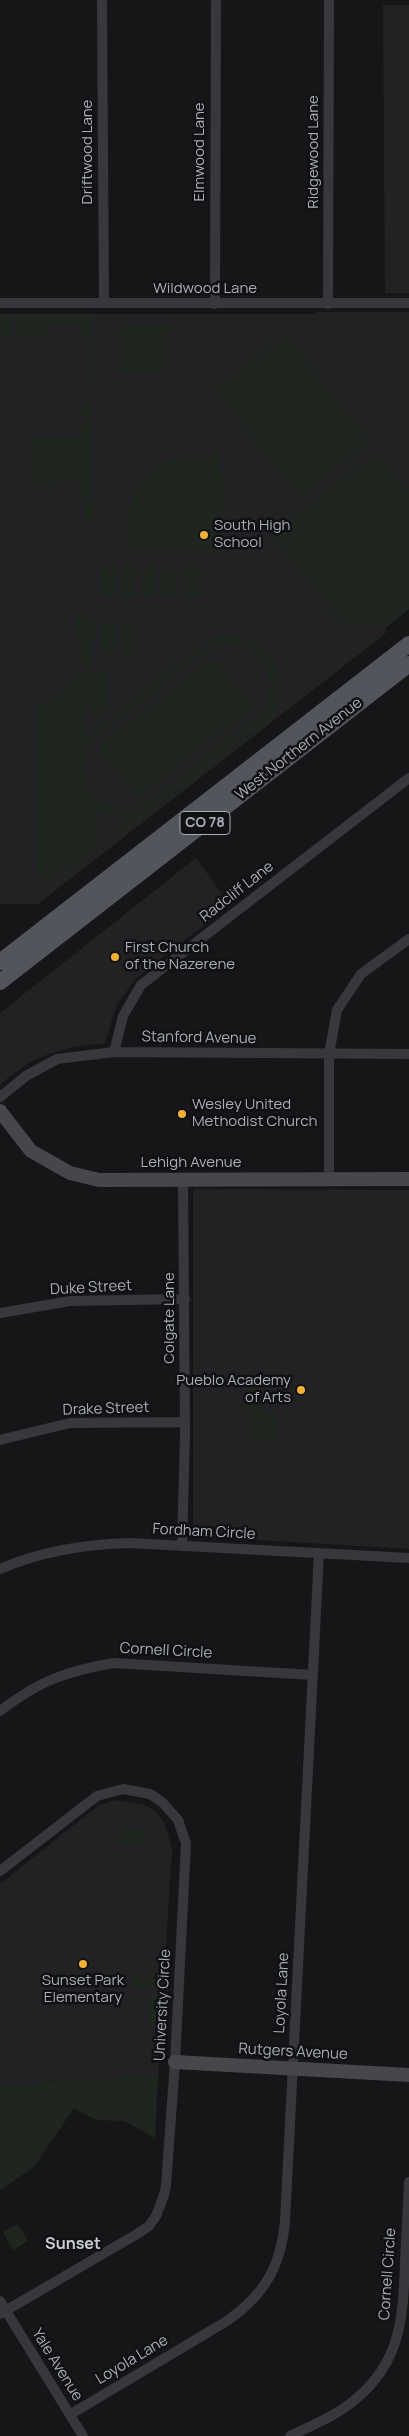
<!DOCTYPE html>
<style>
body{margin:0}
canvas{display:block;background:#161618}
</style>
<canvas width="409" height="2436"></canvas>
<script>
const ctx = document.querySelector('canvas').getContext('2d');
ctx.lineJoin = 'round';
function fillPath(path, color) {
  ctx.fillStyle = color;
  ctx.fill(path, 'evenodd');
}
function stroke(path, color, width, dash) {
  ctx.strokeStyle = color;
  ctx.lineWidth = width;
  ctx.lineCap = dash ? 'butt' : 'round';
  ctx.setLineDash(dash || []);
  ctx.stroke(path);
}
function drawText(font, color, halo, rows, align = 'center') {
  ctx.font = font + ' Manrope,sans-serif';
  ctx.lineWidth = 5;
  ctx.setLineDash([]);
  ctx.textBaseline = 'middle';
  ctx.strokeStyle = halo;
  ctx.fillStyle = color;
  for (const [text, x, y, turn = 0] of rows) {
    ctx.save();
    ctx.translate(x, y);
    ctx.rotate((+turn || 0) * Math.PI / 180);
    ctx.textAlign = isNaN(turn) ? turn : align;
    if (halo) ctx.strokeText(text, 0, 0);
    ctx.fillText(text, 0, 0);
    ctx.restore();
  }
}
fillPath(new Path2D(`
 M383,5H409V293H385Z
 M317,312H409V609L386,627L385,634L38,904H0V314H316Z
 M196,858L230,905L136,978L116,1006L105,1043L73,1047L49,1054L30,1062L0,1084V1013Z
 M193,1189L409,1190V1549L193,1536Z
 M117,1800L143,1804L156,1812L164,1822L172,1848L158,2075L0,2085V1884L99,1805Z`), '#222225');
fillPath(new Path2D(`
 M0,314H13L12,335H0Z
 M15,314H92V389L82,388L83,386H89V335L81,334V324H48L47,336H17Z
 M123,325H169L170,360L158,373L119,372L118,330Z
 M286,335L370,442L300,498L215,390Z
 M75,401L92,403V418H82V406Z
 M82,423H92V500L82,499L81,480H52V486L30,487L31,484V439L30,436L81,435Z
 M375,454L382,456L409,491V609L386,627L341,623L271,533Z
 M195,455L221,456L224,547L219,552L129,551C121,497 140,464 195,455Z
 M84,503H95L94,520L85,527Z
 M101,568H115V597H101Z
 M121,568H136L135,597H121Z
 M142,568H156L155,597H141Z
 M162,568H176V597H162Z
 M186,568H200V597H186Z
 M77,615L94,618L93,665L78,664Z
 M101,624H115V655H101Z
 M121,624H136V656H121Z
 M222,636C270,634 297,679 270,719L122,834L117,827L127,818L113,817L95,809V847L54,879L37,878L36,704C51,703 73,685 77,671L108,672L107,711H84C84,718 86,728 84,735C83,738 80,741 78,745C70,762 71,783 83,797C72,776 71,757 85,737L206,641ZM223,645C260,642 282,678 263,710L145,804C104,821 68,782 92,743L208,650Z
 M213,657L253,708L138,797L98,746Z
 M261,1381V1410L276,1411V1439H247V1382Z
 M122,1827L144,1828L143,1845L121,1843Z
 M132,1975L156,1976V1988L132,1987Z
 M150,1993L162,1994L160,2026H148Z
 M158,2075L155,2138L125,2121L96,2120L74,2108L34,2167L0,2190V2085Z
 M18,2224L28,2241L13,2250L3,2232Z`), '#1e261f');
stroke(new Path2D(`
 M102,0L104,303
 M0,303H409
 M215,304L216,0
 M328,304L329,0
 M114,1052L123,1016L141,985L409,778
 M0,1097L26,1076L57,1059L114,1052L409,1054
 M329,1180V1054L337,1010L361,974L409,939
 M0,1313L70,1301L185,1299
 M0,1440L70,1423L185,1422
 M182,1546L185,1434L183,1179
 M0,1569C42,1551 84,1544 130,1543L409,1558
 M0,1711C39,1681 66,1671 114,1663L313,1675
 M0,1871L97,1796L123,1789L150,1794L162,1802L178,1820L186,1843L175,2062L166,2185L164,2195L156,2216L149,2226L137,2234L0,2314
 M0,2301L83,2436
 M71,2414L227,2321C264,2295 281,2267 285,2221L319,1553
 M290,2436C313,2425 338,2415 357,2398C401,2361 403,2317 405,2263C406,2236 408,2209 409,2182`), '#37383d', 10);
stroke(new Path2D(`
 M0,1111L31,1151L70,1173L99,1180L409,1179
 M175,2062L409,2075`), '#45474d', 14);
stroke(new Path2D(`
 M0,962L409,644
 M0,982L409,664`), '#53555c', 16);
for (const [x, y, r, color] of [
 [204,535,5,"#f2b134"],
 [115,957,5,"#f2b134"],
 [182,1114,5,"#f2b134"],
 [301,1390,5,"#f2b134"],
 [83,1964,5,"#f2b134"]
]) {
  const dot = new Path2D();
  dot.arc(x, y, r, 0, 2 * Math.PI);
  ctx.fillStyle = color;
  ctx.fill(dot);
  stroke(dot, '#111113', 2);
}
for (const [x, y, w] of [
 [205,823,50]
]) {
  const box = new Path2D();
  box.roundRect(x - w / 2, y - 11.5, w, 23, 4);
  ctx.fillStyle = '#111113';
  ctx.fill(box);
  stroke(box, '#a8adb8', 1);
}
drawText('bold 14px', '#a8adb8', null, [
 ["CO 78",205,823]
]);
drawText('15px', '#a8adb8', '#111113', [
 ["Driftwood Lane",88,152,-90],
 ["Elmwood Lane",200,152,-90],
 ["Ridgewood Lane",314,152,-90],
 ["Wildwood Lane",205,289],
 ["West Northern Avenue",299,749,-38],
 ["Radcliff Lane",237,892,-38],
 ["Stanford Avenue",199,1038,1],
 ["Lehigh Avenue",191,1163],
 ["Duke Street",91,1288,-3],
 ["Colgate Lane",170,1318,-90],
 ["Drake Street",106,1409,-2],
 ["Fordham Circle",204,1532,3],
 ["Cornell Circle",166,1651,3],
 ["Loyola Lane",282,1993,-87],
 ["University Circle",163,2005,-87],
 ["Rutgers Avenue",293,2052,3],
 ["Cornell Circle",388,2274,-86],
 ["Loyola Lane",132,2360,-31],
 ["Yale Avenue",57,2365,58]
]);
drawText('15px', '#a8adb8', '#111113', [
 ["South High",214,526],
 ["School",214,543],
 ["First Church",125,948],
 ["of the Nazerene",125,965],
 ["Wesley United",192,1105],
 ["Methodist Church",192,1122],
 ["Pueblo Academy",291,1381,"right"],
 ["of Arts",291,1398,"right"],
 ["Sunset Park",83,1981,"center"],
 ["Elementary",83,1998,"center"]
], 'left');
drawText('bold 16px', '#c9ccd4', '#111113', [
 ["Sunset",73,2245]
]);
</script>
